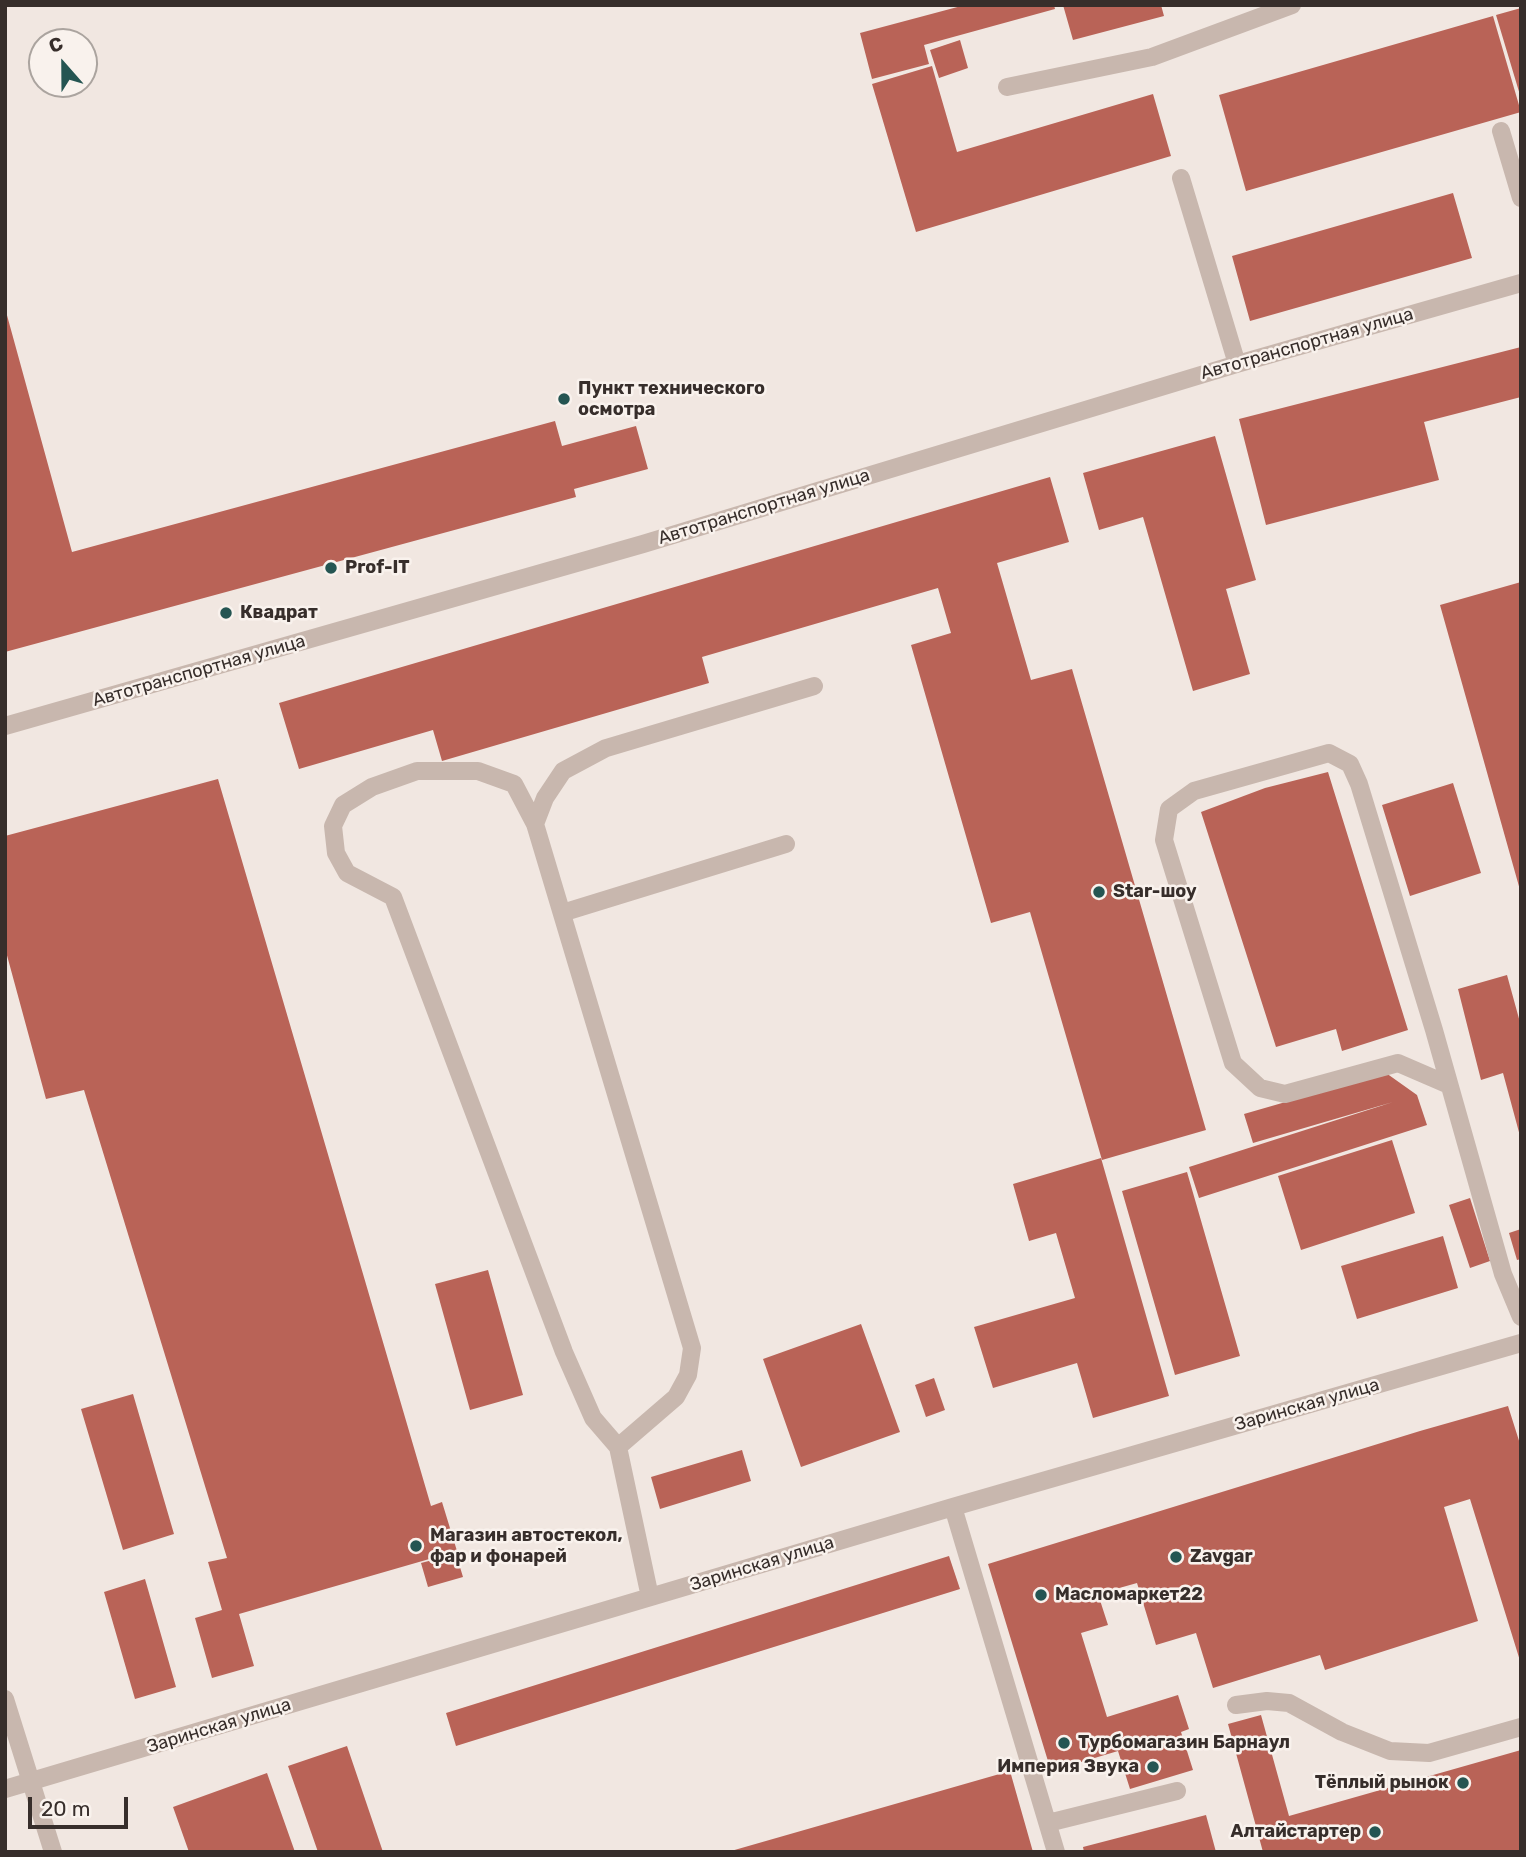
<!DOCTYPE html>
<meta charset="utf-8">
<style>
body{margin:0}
#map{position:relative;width:1526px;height:1857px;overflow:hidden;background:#f1e7e1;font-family:Rubik,sans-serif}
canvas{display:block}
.frame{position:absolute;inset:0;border:7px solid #372e2b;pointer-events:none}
.north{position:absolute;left:28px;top:28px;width:70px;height:70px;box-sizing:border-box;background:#f9f2ed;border:2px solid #aba49f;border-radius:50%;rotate:339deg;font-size:19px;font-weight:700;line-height:28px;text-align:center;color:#372e2b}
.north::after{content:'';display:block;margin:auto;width:24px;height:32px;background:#255552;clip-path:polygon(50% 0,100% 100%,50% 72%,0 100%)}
.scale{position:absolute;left:28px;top:1797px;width:100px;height:32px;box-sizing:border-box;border:4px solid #372e2b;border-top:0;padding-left:9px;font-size:21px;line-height:24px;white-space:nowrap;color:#372e2b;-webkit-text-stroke:5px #f9f2ed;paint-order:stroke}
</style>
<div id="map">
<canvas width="1526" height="1857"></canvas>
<div class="frame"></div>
<div class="north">С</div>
<div class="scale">20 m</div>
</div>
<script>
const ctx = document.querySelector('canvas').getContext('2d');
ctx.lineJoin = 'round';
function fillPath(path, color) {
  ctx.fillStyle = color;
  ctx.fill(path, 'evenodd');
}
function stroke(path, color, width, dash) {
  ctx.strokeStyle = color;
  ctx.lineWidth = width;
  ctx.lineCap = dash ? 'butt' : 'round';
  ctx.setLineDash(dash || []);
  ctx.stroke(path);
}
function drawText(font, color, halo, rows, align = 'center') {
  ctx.font = font + ' Rubik,sans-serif';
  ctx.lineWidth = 5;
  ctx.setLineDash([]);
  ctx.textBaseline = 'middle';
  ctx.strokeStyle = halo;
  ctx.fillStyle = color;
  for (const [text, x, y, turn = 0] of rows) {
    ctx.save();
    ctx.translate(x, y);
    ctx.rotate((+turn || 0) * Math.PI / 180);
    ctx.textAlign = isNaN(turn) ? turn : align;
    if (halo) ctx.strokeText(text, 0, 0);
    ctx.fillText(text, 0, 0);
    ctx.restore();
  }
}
fillPath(new Path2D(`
 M965,5H1054L1055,9L924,45L929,64L872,79L860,33Z
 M1063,5H1161L1164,16L1073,40Z
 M1521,8V95H1520L1496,15Z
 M1493,16L1521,112L1246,191L1219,95Z
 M960,40L968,68L939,78L930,50Z
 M932,66L957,152L1153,94L1171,156L916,232L872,84Z
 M1453,193L1472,258L1250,321L1232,256Z
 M5,308L72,552L555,421L562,446L636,426L648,469L574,489L576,497L5,652Z
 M1521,347V397L1424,422L1439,480L1266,525L1239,419Z
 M1215,436L1256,580L1226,589L1250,674L1193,691L1143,517L1099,530L1083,473Z
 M1050,477L1069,542L997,563L1031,680L1072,669L1206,1130L1102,1160L1030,912L991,923L911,645L951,633L938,588L702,657L709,683L442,761L433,730L299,769L279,703Z
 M1521,582V890H1520L1440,605Z
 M1328,772L1408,1030L1342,1051L1336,1029L1276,1047L1201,812L1265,788Z
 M218,779L431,1506L442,1502L457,1551L239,1614L254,1666L212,1678L195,1618L222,1610L208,1562L227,1558L84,1090L46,1099L5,948V836Z
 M1453,783L1481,873L1410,896L1382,805Z
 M1507,975L1521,1026L1520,1136L1503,1073L1481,1080L1458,989Z
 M1386,1073L1417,1095L1427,1125L1199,1198L1189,1167L1393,1102L1253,1143L1244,1114Z
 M1392,1140L1415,1213L1301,1250L1278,1176Z
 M1101,1158L1169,1396L1093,1418L1077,1363L993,1388L974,1327L1075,1298L1056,1233L1029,1241L1013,1184Z
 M1187,1172L1240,1356L1175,1375L1122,1191Z
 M1470,1198L1490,1261L1470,1268L1449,1205Z
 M1521,1229V1259L1517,1260L1509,1233Z
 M1443,1236L1458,1288L1357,1319L1341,1266Z
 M488,1270L523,1395L470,1410L435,1284Z
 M861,1324L900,1432L801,1467L763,1359Z
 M934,1378L945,1410L926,1417L915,1385Z
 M133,1394L174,1534L123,1550L81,1409Z
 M1508,1406L1521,1447V1664L1470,1499L1444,1507L1478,1621L1325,1670L1320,1655L1213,1688L1196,1633L1156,1645L1137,1583L1098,1594L1108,1625L1081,1633L1107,1717L1178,1695L1189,1729L1181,1732L1193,1770L1130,1789L1118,1751L1051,1771L988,1564L1420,1431Z
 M742,1450L751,1481L660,1509L651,1477Z
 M456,1554L463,1577L428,1587L421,1563Z
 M949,1556L960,1589L456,1746L446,1713Z
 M145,1579L176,1687L135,1699L104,1592Z
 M1261,1715L1289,1816L1521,1750V1852H1263L1228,1724Z
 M347,1746L383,1852H318L288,1766Z
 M1010,1771L1033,1852H731V1851Z
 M267,1773L295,1852H189L173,1807Z
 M1206,1815L1216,1852H1084L1083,1847Z`), '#b96357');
stroke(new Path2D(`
 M1007,87L1152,57L1292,5
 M1501,131L1521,198
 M1181,178L1237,364
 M5,726L643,544L1237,364L1521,283
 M535,824L545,798L563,771L606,748L814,686
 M562,913L786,844
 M1449,1085L1398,1063L1285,1094L1260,1088L1233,1063L1164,840L1169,809L1194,791L1329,753L1350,764L1359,784L1434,1030L1503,1274L1521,1317
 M618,1447L593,1418L564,1352L393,897L347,873L336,853L333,826L343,805L372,787L417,771H478L514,784L535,824L692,1348L688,1375L676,1397L618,1447L650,1597
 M953,1507L1056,1852
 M5,1699L53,1852
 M1236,1705L1267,1701L1289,1703L1342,1732L1390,1751L1429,1753L1521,1727
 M5,1789L953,1507L1521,1343
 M1048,1823L1177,1791`), '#c8b7ae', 18);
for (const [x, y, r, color] of [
 [564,399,7,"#255552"],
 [331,568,7,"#255552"],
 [226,613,7,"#255552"],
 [1099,892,7,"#255552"],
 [416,1546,7,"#255552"],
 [1176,1557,7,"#255552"],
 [1041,1595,7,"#255552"],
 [1064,1743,7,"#255552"],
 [1153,1767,7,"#255552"],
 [1463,1783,7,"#255552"],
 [1375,1832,7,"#255552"]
]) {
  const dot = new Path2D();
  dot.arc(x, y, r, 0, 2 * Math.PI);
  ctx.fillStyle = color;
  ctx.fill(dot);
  stroke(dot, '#f9f2ed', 2.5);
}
drawText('18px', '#372e2b', '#f9f2ed', [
 ["Автотранспортная улица",1307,344,-16],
 ["Автотранспортная улица",764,507,-17],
 ["Автотранспортная улица",199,671,-16],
 ["Заринская улица",1307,1405,-16],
 ["Заринская улица",762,1564,-17],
 ["Заринская улица",219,1726,-17]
]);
drawText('bold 18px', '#372e2b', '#f9f2ed', [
 ["Пункт технического",578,389],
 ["осмотра",578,410],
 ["Prof-IT",345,568],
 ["Квадрат",240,613],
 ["Star-шоу",1113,892],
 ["Магазин автостекол,",430,1536],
 ["фар и фонарей",430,1557],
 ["Zavgar",1190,1557],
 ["Масломаркет22",1055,1595],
 ["Турбомагазин Барнаул",1078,1743],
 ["Империя Звука",1139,1767,"right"],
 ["Тёплый рынок",1449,1783,"right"],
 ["Алтайcтартер",1361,1832,"right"]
], 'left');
</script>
